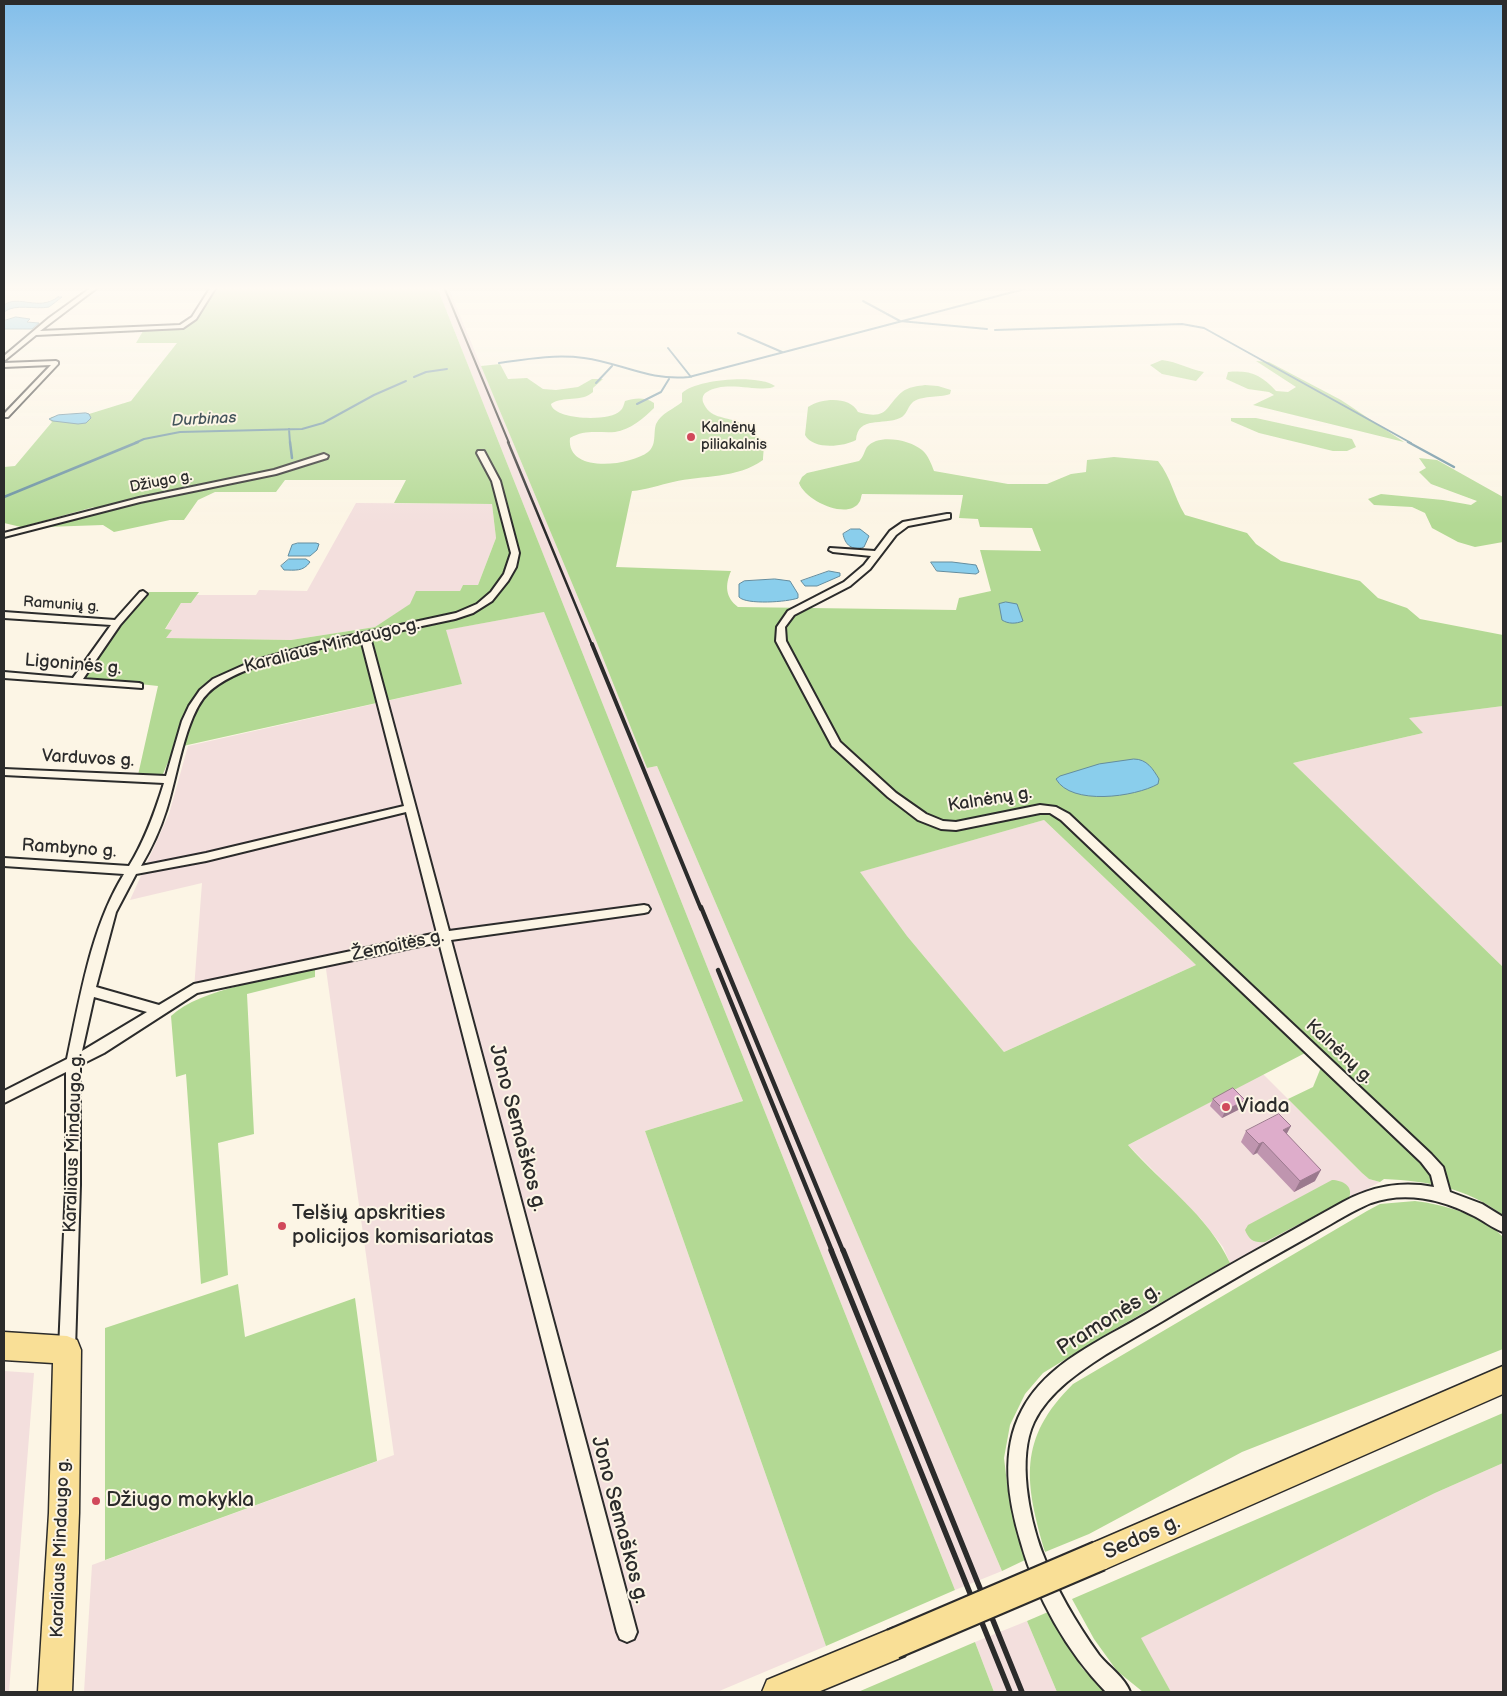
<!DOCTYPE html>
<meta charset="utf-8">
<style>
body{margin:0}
#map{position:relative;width:1507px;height:1696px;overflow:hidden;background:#fcf5e5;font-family:"Balsamiq Sans",sans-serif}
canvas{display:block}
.frame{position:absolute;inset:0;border:5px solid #2b2b2b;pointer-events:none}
</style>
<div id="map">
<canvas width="1507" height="1696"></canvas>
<div class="frame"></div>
</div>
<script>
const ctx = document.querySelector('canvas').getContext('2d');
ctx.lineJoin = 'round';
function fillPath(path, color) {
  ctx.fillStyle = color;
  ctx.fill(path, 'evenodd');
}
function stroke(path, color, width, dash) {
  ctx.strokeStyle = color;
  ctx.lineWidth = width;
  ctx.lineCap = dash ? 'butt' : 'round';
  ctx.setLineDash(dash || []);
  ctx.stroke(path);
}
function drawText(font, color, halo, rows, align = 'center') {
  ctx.font = font + ' "Balsamiq Sans",sans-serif';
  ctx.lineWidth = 4;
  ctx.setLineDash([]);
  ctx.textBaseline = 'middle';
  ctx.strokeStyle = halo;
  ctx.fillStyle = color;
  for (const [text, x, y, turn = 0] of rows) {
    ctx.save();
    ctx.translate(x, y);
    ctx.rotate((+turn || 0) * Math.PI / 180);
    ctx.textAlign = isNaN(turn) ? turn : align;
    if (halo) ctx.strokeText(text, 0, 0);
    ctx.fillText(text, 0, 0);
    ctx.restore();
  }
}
fillPath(new Path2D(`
 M437,287H448L595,638L647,768L657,766L1002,1571L955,1590Z
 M356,503L492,504L496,538L478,585H463L460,591H417L411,604L375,627L291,640L165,638L171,630H165L181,603H191L197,595H256L259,590L307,591Z
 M544,612L743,1101L645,1131L826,1646L717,1692H84L92,1565L394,1455L325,962L194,989L202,883L130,900L169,814L188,746L462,684L445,630Z
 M1503,706V967L1293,763L1423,733L1408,718Z
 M1044,820L1196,965L1004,1052L907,936L859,872Z
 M1263,1074L1362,1173L1369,1179L1380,1182L1230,1263L1223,1247L1201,1219L1128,1145Z
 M4,1371L34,1373L9,1692H4Z
 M1503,1463V1692H1171L1140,1638L1435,1493Z
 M1027,1621L1057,1692H994L975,1642Z`), '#f3dfdd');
fillPath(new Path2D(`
 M217,287H437L955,1590L826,1646L645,1131L743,1101L544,612L446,630L462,684L174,748L163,774L138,775L158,686L85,678L117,629L149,592H199L191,603H181L165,629L172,630L166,638L291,640L375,627L410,604L416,591H460L463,585H478L496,538L492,504L394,503L406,480H285L276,492H215L198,500L184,520H170L114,532L103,525L45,527L88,516L94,507L21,527L4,523V467L15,466L52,422L50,420L51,417L89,414L131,401L177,343H136L143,331L187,327L197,317Z
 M1162,360C1178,362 1189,369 1204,372L1196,381L1162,374L1150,365Z
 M1256,361L1269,362L1341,400L1404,442L1253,405L1274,395L1269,392L1248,389L1226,379L1228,372C1251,370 1261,375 1276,391L1288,392L1296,387Z
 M500,364L508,379L527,378L543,389L556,390L578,387L592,379H603L593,388V392C581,403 564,395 551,404C553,420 610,422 620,411C623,409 624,404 625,401C635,398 645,397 654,403V408C644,418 630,430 615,432C598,433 585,429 570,438C566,474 630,466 648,452C657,445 653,433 656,424C661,413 674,409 682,402V393C696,379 759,374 775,386C764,394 726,379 707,392C703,394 702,398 703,402C710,419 724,416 738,422C743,424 745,429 750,432C754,436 759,436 762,441C765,446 763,454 763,460C737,479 703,475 673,482C659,485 646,490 632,491L616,567L731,571C725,585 725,597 738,607L956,610L959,598L991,591L980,550L1041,551L1032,528L980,527L978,519L959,518L963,495L862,494C861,496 861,499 860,501C850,521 806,502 799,483L802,477L807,473L859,461C864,456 864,452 867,447C878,433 911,440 922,450C928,455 931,463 934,471L1008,484H1047L1071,474L1086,472L1087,460L1114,457L1158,461C1171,477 1174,497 1185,515L1247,533L1256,544L1281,561L1360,581L1378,598L1407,608L1420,619L1503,635V706L1409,718L1423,733L1293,763L1503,967V1215C1466,1188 1429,1181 1384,1179L1380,1182L1369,1179L1362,1173L1288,1099L1313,1087L1326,1055C1311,1043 1300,1027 1285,1015L1274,1020L1307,1052L1128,1145C1162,1184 1208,1215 1230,1263L1110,1332L1043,1373L1025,1394L1010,1425L1004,1458L1008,1491L1025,1560L1002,1571L657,766L647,768L595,638L481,366ZM1044,820L1196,965L1004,1052L907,936L860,872Z
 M925,385L938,386L951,390L950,394C939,398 920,395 912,403C907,408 907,415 900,418C883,426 858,415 856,440C843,447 813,450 805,435L808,407C822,398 850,396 858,412C889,421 885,406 902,392C908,387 918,386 925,385Z
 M1231,418H1256L1352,439L1356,447L1347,451H1333L1259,433L1231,421Z
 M1419,458L1437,460L1503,497V542L1475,547L1458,542L1432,528L1425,513L1412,507L1374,505L1368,499L1381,494L1443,500L1471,505L1477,501L1431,484L1419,472L1426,468Z
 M315,969V977L247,994L254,1134L218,1143L228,1275L201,1284L186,1074L176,1077L171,1016C201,988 274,979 315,969Z
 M1332,1180C1342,1180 1354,1186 1349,1198L1265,1242C1254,1243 1249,1240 1245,1230L1248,1225Z
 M1415,1201C1443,1204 1484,1216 1503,1237V1349L1242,1452L1089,1534L1045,1552C1025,1483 1017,1439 1073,1384L1367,1211L1380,1204Z
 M238,1284L245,1337L355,1298L377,1461L105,1560V1328Z
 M1503,1413V1463L1435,1493L1141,1638L1171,1692H1143L1117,1671L1094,1639L1072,1599Z
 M1048,1612L1082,1668L1105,1692H1057L1027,1621Z
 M975,1642L994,1692H858Z`), '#b3d994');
const water = new Path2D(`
 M58,297H62L49,307C34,310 16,303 4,312V305C19,294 38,312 58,297Z
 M16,317L30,319L27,322L39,323L32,329H4V321Z
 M86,413L89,414L91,418L86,423L78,424L53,421L49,419L58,415Z
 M851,529H860L869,536L864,547C852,551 845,545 843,534Z
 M298,543H316L319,544L317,550L310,556H288L292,545Z
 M289,559H306L310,562C303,572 295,570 284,570L281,566Z
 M931,562H952L976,565L979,572L976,574L937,571Z
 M829,571L840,573V576L817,586H805L801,581Z
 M775,579L790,581L798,594V598C788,602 746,605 739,597V584L744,581Z
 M1006,602L1017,604L1023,621C1016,624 1008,624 1002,620L999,604Z
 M1134,759C1147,759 1153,769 1159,779L1158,784C1135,797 1071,806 1056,779L1060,776L1099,764Z`);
fillPath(water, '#8aceec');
stroke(water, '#648d9f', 1);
stroke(new Path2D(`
 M863,301L900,321L987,329
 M995,330L1182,324L1204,328L1411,443
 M738,333L782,352
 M668,348L691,377
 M499,363C527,359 555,354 584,358C622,363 648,381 689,377L1032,287
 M414,377L426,372L447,369
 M596,383L612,366
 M637,404L661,392L669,379
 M289,429L290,443
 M135,443L144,439L180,432L302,429L323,423L374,395L406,381`), '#648d9f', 2);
stroke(new Path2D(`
 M290,442L292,458
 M1408,442L1454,467
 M4,497L138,442`), '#648d9f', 2.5);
const minor = new Path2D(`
 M92,287H98L40,331L180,325L192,317L211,287H216L196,319L183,328L36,335L4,361V356L49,318Z
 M56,361L58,362V364L8,417H4V414L51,365L4,367V363Z
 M478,451H484L500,481L519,553L516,567L508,581L492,601L473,613L455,619L370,637L449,931L644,905L648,906L650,909L648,912L644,913L451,940L637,1632L634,1639L627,1642L620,1639L617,1632L439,942L197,993L104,1053L80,1065V1185L75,1350L73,1356L67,1358L61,1356L59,1350L66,1185V1072L4,1103V1091L67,1059C80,998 91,927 124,874L4,866V858L129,866C145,840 155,812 164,783L4,775V769L166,776L182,721L189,706L200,690L213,679L253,661L322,642L456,613L477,604L491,592L504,574L511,553L492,481L477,453ZM361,639L404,806L206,853L141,866C151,849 160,830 166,811C177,779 185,715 208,693C237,664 321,648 361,639ZM406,812L437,933L194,984L159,1005L96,987L116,912L136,874L206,861ZM94,997L147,1012L82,1051Z
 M324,454L328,456L327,458L276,474L140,502L4,537V533L139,498L274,470Z
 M947,514H950V518L908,526L896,535L870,569L850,586L794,615L785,627L786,641L840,742L896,793L926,814L943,821L956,822L1040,805L1056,807L1069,814L1431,1154L1443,1167L1450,1192L1482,1204L1503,1217V1232C1492,1228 1483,1220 1472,1215C1442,1199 1404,1191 1371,1203C1352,1211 1335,1222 1317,1232C1270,1258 1223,1285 1176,1313C1140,1335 1100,1355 1067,1382C1054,1393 1041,1407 1034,1422C1017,1458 1029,1517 1042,1552C1056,1589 1076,1623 1099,1655C1109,1667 1125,1678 1130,1692H1106C1067,1652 1036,1597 1021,1543C1008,1500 1000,1451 1022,1410C1046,1363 1102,1340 1146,1314C1210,1275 1277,1239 1343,1202C1373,1186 1401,1181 1434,1187L1431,1175L1421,1162L1061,820L1050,813H1040L956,830L941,829L918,820L888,797L832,746L776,641L777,627L788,611L844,582L864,565L871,556L833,552L829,550L830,548L875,551L890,531L903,522Z
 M143,591L147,594L120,625L83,679L139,683L142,684V688L4,678V672L73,678L111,625L4,618V612L115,620L140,592Z`);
const primary = new Path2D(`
 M4,1332L67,1336L77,1340L81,1350L79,1513L72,1692H38L49,1513L53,1363L4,1360Z
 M1503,1366V1394L1110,1567L1099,1572L1088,1567L1083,1556L1088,1545Z
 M893,1628L905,1632L909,1644L905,1656L818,1692H762L767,1680Z`);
stroke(minor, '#2b2b2b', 4);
stroke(primary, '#2b2b2b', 3);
fillPath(minor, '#fcf5e5');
fillPath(primary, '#f9df96');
stroke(new Path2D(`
 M444,287L509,443`), '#2b2b2b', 2);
stroke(new Path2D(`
 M508,442L592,645`), '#2b2b2b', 2.5);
stroke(new Path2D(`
 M592,644L701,909`), '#2b2b2b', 4);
stroke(new Path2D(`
 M701,907L843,1251
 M718,970L832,1251`), '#2b2b2b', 4.5);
stroke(new Path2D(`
 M831,1250L1010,1692
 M843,1250L1022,1692`), '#2b2b2b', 5.5);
const primaryBridge = new Path2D(`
 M893,1644L1099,1556`);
stroke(primaryBridge, '#2b2b2b', 33, []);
stroke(primaryBridge, '#f9df96', 29);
fillPath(new Path2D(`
 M1213,1099L1242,1108L1222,1118L1210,1106Z
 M1246,1131L1287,1134L1315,1181L1294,1192L1257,1153L1253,1155L1241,1142Z`), '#bf95af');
fillPath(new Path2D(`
 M1245,1100L1242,1108L1222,1118L1225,1111Z
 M1291,1126L1285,1137L1283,1130Z
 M1263,1142L1257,1153L1253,1155L1259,1144Z
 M1321,1170L1315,1181L1294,1192L1300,1181Z`), '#9b798e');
const building = new Path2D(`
 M1233,1088L1245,1100L1225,1111L1213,1099Z
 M1279,1114L1291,1126L1283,1130L1321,1170L1300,1181L1263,1142L1259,1144L1246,1131Z`);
fillPath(building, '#deadcb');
stroke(building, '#9b798e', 1);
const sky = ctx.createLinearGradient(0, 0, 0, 524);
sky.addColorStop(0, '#82beea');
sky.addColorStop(0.55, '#fefaf3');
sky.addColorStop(1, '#fefaf300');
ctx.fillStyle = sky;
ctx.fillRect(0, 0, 1507, 524);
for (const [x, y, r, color] of [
 [691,437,5,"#d1495b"],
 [1226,1107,5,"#d1495b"],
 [282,1226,5,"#d1495b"],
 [96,1501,5,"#d1495b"]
]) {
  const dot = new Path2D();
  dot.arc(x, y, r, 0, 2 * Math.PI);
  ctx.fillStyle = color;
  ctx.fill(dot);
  stroke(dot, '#fcf5e5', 2);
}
drawText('15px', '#2b2b2b', '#fcf5e5', [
 ["Kalnėnų",701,428],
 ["piliakalnis",701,445]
], 'left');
drawText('15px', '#2b2b2b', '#fcf5e5', [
 ["Džiugo g.",161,482,-11],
 ["Ramunių g.",61,605,4]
]);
drawText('italic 16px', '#43545b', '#fcf5e5', [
 ["Durbinas",204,420,-3]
]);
drawText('18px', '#2b2b2b', '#fcf5e5', [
 ["Karaliaus Mindaugo g.",332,646,-14],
 ["Ligoninės g.",73,665,5],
 ["Varduvos g.",88,759,3],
 ["Kalnėnų g.",990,800,-9],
 ["Rambyno g.",69,849,4],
 ["Žemaitės g.",398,946,-12],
 ["Kalnėnų g.",1339,1052,43],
 ["Karaliaus Mindaugo g.",74,1143,-88],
 ["Karaliaus Mindaugo g.",61,1548,-88]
]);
drawText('21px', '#2b2b2b', '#fcf5e5', [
 ["Viada",1236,1107],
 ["Telšių apskrities",292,1214],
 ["policijos komisariatas",292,1238],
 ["Džiugo mokykla",106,1501]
], 'left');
drawText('21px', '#2b2b2b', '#fcf5e5', [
 ["Jono Semaškos g.",517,1128,75],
 ["Pramonės g.",1109,1320,-32],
 ["Jono Semaškos g.",619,1520,75],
 ["Sedos g.",1142,1538,-24]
]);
</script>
